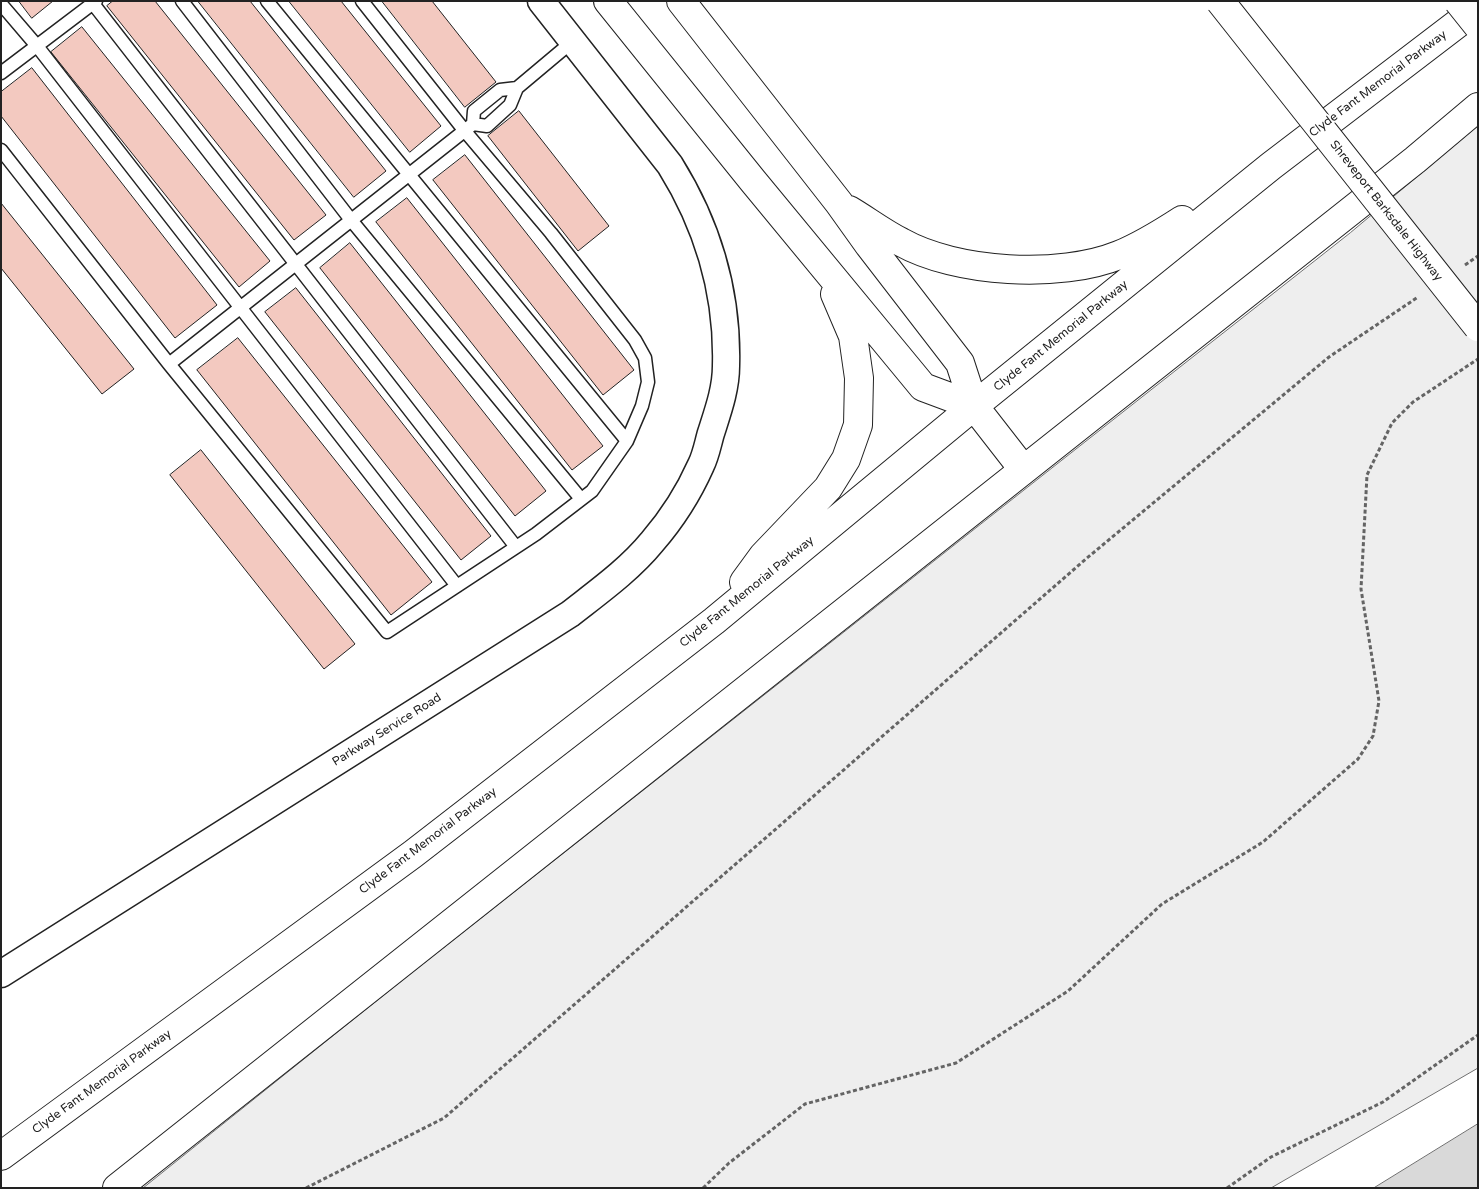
<!DOCTYPE html>
<style>
body{margin:0}
#map{position:relative;width:1479px;height:1189px;overflow:hidden;background:#fff;font-family:"Varela Round",sans-serif}
canvas{display:block}
.frame{position:absolute;inset:0;border:2px solid #222;pointer-events:none}
</style>
<div id="map">
<canvas width="1479" height="1189"></canvas>
<div class="frame"></div>
</div>
<script>
const ctx = document.querySelector('canvas').getContext('2d');
ctx.lineJoin = 'round';
function fillPath(path, color) {
  ctx.fillStyle = color;
  ctx.fill(path, 'evenodd');
}
function stroke(path, color, width, dash) {
  ctx.strokeStyle = color;
  ctx.lineWidth = width;
  ctx.lineCap = dash ? 'butt' : 'round';
  ctx.setLineDash(dash || []);
  ctx.stroke(path);
}
function drawText(font, color, halo, rows, align = 'center') {
  ctx.font = font + ' "Varela Round",sans-serif';
  ctx.lineWidth = 4;
  ctx.setLineDash([]);
  ctx.textBaseline = 'middle';
  ctx.strokeStyle = halo;
  ctx.fillStyle = color;
  for (const [text, x, y, turn = 0] of rows) {
    ctx.save();
    ctx.translate(x, y);
    ctx.rotate((+turn || 0) * Math.PI / 180);
    ctx.textAlign = isNaN(turn) ? turn : align;
    if (halo) ctx.strokeText(text, 0, 0);
    ctx.fillText(text, 0, 0);
    ctx.restore();
  }
}
const green = new Path2D(`
 M1478,126V1068L1271,1188H143L405,978L1350,233Z`);
fillPath(green, '#eee');
stroke(green, '#6f6f6f', 1);
const water = new Path2D(`
 M1478,1124V1188H1374Z`);
fillPath(water, '#d9d9d9');
stroke(water, '#6f6f6f', 1);
const building = new Path2D(`
 M19,1H53L32,18Z
 M113,1H155L326,215L294,240L107,6Z
 M198,1H250L386,171L354,197Z
 M289,1H341L441,126L410,152Z
 M382,1H432L496,82L465,107Z
 M82,27L270,261L239,287L51,52Z
 M32,68L217,305L175,338L1,116V92Z
 M519,111L609,226L578,251L488,136Z
 M465,155L634,370L603,395L433,180Z
 M407,198L603,446L572,470L376,222Z
 M1,203L134,369L102,394L1,268Z
 M350,243L546,491L515,516L320,268Z
 M296,288L491,536L461,560L265,312Z
 M238,338L432,582L391,615L197,370Z
 M201,450L355,644L324,669L170,475Z`);
fillPath(building, '#f3c9c0');
stroke(building, '#222', 1);
const service = new Path2D(`
 M91,1L516,547
 M182,1L351,220L581,499
 M267,1L627,441
 M1,4L37,46L457,586
 M1,73L96,1
 M517,88L500,90L474,111L473,124L487,126L510,105L517,88L573,41
 M1,150L169,364L387,632L536,534L592,491L627,441L642,406L648,382L645,358L635,340L551,233L464,130L362,1
 M169,364L473,124`);
const minor = new Path2D(`
 M1,974L570,614C598,592 629,570 652,542C672,519 689,492 701,465C706,455 708,443 711,433C718,411 726,389 726,366C728,294 708,226 670,165L541,1`);
const secondary = new Path2D(`
 M608,1L753,181L923,387L974,406
 M681,1L839,203L869,245L960,363L974,406L1023,469
 M849,210C866,220 883,233 901,242C956,273 1060,279 1119,255C1141,246 1162,233 1182,220
 M744,582L763,556L828,488L846,459L858,425L859,378L853,336L835,294
 M1,1156L413,854L714,621L974,406L1271,166L1478,8
 M117,1188L1415,160L1478,107`);
stroke(service, '#222', 15);
stroke(minor, '#222', 29);
stroke(secondary, '#222', 30);
stroke(new Path2D(`
 M1465,265L1478,256
 M306,1188L444,1118L1087,558L1329,357L1418,297
 M703,1188L729,1163L805,1104L956,1063L1068,991L1162,904L1263,842L1358,759L1373,736L1379,701L1361,589L1367,475L1392,423L1413,402L1478,359
 M1227,1188L1271,1157L1383,1102L1478,1035`), '#646464', 3, [4, 2.5]);
stroke(service, '#fff', 12);
stroke(minor, '#fff', 26);
stroke(secondary, '#fff', 28);
const secondaryBridge = new Path2D(`
 M1220,1L1478,327
 M1458,1L1478,26`);
stroke(secondaryBridge, '#222', 30, []);
stroke(secondaryBridge, '#fff', 28);
drawText('12px', '#222', '#fff', [
 ["Clyde Fant Memorial Parkway",1378,84,-37],
 ["Shreveport Barksdale Highway",1386,211,52],
 ["Clyde Fant Memorial Parkway",1061,336,-39],
 ["Clyde Fant Memorial Parkway",747,592,-39],
 ["Parkway Service Road",387,730,-32],
 ["Clyde Fant Memorial Parkway",428,841,-37],
 ["Clyde Fant Memorial Parkway",102,1082,-36]
]);
</script>
